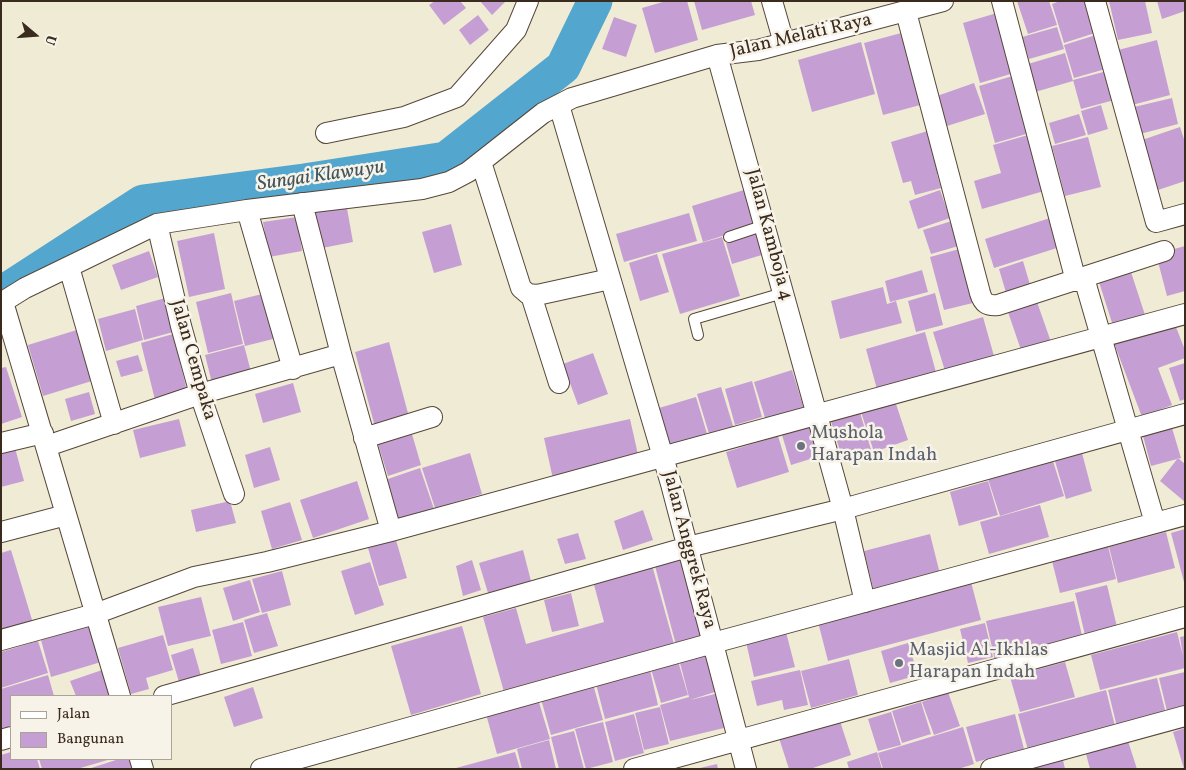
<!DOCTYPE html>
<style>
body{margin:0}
#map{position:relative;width:1186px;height:770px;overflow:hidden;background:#f0ebd5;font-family:Vollkorn,serif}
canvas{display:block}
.frame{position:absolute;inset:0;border:2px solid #3b2a1e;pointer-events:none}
.legend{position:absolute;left:10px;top:695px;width:162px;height:65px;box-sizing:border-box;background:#f7f3e8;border:1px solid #aca397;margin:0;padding:6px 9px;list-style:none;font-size:15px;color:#3b2a1e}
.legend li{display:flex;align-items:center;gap:10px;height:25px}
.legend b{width:25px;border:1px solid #aca397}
.north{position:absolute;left:10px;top:10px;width:50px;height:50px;-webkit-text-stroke:4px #f7f3e8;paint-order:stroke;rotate:108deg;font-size:14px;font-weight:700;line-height:20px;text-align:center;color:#3b2a1e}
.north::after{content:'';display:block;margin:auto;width:18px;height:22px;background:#3b2a1e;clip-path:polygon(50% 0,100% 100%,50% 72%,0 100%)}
</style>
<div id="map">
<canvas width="1186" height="770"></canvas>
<div class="frame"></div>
<ul class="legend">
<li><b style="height:6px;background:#fff"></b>Jalan</li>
<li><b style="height:14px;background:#c59fd4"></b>Bangunan</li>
</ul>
<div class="north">U</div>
</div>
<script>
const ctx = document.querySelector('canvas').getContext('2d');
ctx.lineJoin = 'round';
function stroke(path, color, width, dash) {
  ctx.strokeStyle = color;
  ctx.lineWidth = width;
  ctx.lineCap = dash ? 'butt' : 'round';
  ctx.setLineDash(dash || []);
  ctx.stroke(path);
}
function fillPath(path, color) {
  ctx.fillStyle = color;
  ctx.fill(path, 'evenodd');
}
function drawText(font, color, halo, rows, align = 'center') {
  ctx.font = font + ' Vollkorn,serif';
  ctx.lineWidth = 5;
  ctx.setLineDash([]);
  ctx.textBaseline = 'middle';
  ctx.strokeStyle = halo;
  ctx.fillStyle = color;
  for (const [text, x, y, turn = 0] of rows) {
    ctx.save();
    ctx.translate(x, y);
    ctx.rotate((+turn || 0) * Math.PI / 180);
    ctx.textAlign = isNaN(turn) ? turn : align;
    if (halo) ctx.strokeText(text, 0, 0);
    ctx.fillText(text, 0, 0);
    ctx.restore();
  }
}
stroke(new Path2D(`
 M1,294L143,202L304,181L446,159L563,67L595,1`), '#53a6ce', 35);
fillPath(new Path2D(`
 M435,1H460L466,8L444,25L429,5Z
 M480,1H504L505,2L492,15Z
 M666,1H687L698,40L655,53L642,8Z
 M694,1H751L755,15L702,30Z
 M1017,1H1049L1057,25L1028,34Z
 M1060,1H1088L1098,32L1064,43L1052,4Z
 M1109,1H1145L1152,33L1118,40Z
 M1157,1H1185V11L1162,19Z
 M997,13L1014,73L980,83L963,23Z
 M478,15L489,30L470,45L459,30Z
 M614,17L637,25L626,57L602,49Z
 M1057,27L1064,49L1029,59L1022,37Z
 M905,32L924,104L883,115L864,43Z
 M1099,34L1109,68L1074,78L1064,45Z
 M1157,40L1170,95L1132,105L1118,50Z
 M861,42L875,94L812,112L798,60Z
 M1065,53L1073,81L1035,92L1028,64Z
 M1111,70L1118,99L1081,109L1073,80Z
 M1016,75L1033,132L995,143L979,86Z
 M974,83L985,114L947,126L937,96Z
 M1172,98L1178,124L1140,134L1134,107Z
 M1101,105L1108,129L1088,135L1081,111Z
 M1079,114L1086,135L1055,144L1049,123Z
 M1180,127L1185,142V181L1158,190L1142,140Z
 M931,130L943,172L937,174L941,188L915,195L911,181L903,183L891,142Z
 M1028,135L1044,191L982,209L974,181L1001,173L993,145Z
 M1088,137L1101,187L1065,196L1052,146Z
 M744,190L754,226L703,242L692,206Z
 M940,190L950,218L918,229L909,201Z
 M346,203L353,242L317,249L310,209Z
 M689,213L697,241L624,262L616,234Z
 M297,217L302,251L269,257L263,222Z
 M1050,218L1060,247L994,268L985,239Z
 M955,220L962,245L931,254L923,230Z
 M451,224L462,265L434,273L422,232Z
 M214,233L225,289L189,297L177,241Z
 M758,233L765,254L732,264L726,243Z
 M722,237L740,296L680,314L662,254Z
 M1185,246V291L1167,296L1156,254Z
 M963,248L977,302L944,310L930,257Z
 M149,251L158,277L121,290L112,265Z
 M657,254L669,292L640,301L629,263Z
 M1023,261L1031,288L1007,296L999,269Z
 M922,270L928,292L890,302L885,281Z
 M1131,272L1145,315L1113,326L1099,282Z
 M883,287L887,304L896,301L902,323L840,339L831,301Z
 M231,293L243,344L208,353L196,302Z
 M266,293L277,338L245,346L234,301Z
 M935,293L943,325L916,332L908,301Z
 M169,297L177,331L144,340L136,306Z
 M1037,302L1051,342L1022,353L1008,312Z
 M135,309L143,340L106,351L98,319Z
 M983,317L994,356L945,371L933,332Z
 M1174,322L1185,350V358L1158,368L1172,405L1142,417L1114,343Z
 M80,329L95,380L43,396L28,345Z
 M925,332L937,376L878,393L866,349Z
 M173,334L187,391L155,400L141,343Z
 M389,342L409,417L375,427L355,352Z
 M244,345L251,372L212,383L205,355Z
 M593,353L608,394L578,405L563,364Z
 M138,355L143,371L121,377L116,361Z
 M1185,363V399L1180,401L1169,368Z
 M6,367L22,417L1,424V368Z
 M792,370L804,409L766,421L754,382Z
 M752,381L762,417L735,425L725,389Z
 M293,383L301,412L263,423L255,394Z
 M721,387L734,429L710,437L697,394Z
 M89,392L95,414L71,421L65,399Z
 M696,397L708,437L670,448L659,408Z
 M895,401L908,440L874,452L861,412Z
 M859,409L872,453L843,461L830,418Z
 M179,419L186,446L140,458L133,430Z
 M630,419L639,459L553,479L544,438Z
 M810,426L820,456L791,465L782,435Z
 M1172,428L1181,458L1151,466L1143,436Z
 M412,434L421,465L388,476L378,444Z
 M778,436L789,472L737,488L726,452Z
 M270,447L280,480L254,488L245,455Z
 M15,448L24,481L1,487V452Z
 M470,453L482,494L435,508L422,468Z
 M1082,453L1092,491L1066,499L1055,461Z
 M1052,458L1064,496L1000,516L988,479Z
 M1178,458L1185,464V502L1160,481Z
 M420,468L434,509L399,521L385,480Z
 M357,481L369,519L313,538L300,500Z
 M988,481L998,515L959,526L950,492Z
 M230,501L236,523L196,532L191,510Z
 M290,502L302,540L272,549L261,511Z
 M1040,505L1049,537L989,554L980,522Z
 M643,510L653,540L623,550L614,521Z
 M1185,529V582H1184L1171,533Z
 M1166,532L1175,568L1118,583L1109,547Z
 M578,533L586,559L565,564L557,539Z
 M930,534L941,578L875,595L864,551Z
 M396,540L407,578L379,586L368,548Z
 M1108,546L1116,579L1060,593L1052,561Z
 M11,550L33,623L1,633V553Z
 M523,550L531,581L488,593L479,563Z
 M684,558L706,637L676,645L655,566Z
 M472,560L481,590L463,596L456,566Z
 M370,562L384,605L355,615L341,571Z
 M652,565L674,644L504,692L483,617L516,608L526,644L604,622L593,581Z
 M282,571L291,605L262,613L252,579Z
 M250,580L260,612L233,621L223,588Z
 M971,582L981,620L828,661L818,622Z
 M1107,585L1117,627L1085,635L1075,593Z
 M571,593L579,626L552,632L544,600Z
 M201,597L211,636L168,646L158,607Z
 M1074,601L1084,644L996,665L986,621Z
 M267,613L278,646L254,653L244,620Z
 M243,622L252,656L221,664L212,630Z
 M985,623L993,657L968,663L960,629Z
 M91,626L101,662L51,677L41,640Z
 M462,626L481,694L411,715L391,646Z
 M786,632L795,667L754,677L746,642Z
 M1177,632L1183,656L1180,637L1185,636V668L1100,690L1091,655Z
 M163,635L173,670L146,678L149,689L131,694L118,648Z
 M38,641L48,673L1,688V652Z
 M908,643L918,675L890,683L881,651Z
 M193,648L201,676L179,682L171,655Z
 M711,654L721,690L690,700L719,693L728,727L670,741L660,705L689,697L680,663Z
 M849,659L858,695L811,708L801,671Z
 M678,661L688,695L661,703L651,669Z
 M1065,662L1075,697L1020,712L1010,677Z
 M105,669L114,696H76L70,681Z
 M650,670L658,705L605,719L596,684Z
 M800,670L808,705L784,710L782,700L757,706L751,681Z
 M1185,672V711L1168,715L1159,678Z
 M48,675L54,696H11V726L1,729V689Z
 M1157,678L1166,714L1117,727L1108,690Z
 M593,684L603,720L551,735L541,699Z
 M253,687L263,718L234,727L224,697Z
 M1106,690L1115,726L1028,750L1018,714Z
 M948,692L960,726L934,735L922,702Z
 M538,699L550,739L497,754L486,714Z
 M921,702L931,734L902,743L892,711Z
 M660,707L669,744L644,750L635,713Z
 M891,712L901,745L878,751L868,719Z
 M634,714L644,753L615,761L605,722Z
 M1015,714L1024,749L976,762L966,727Z
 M839,718L851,755L810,769H789L779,738Z
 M603,722L613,762L586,769L575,729Z
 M963,727L974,764L958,769H883L878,753Z
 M1185,728V769H1184L1173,732Z
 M574,731L584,769H559L551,737Z
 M549,740L556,769H522L517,749Z
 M1128,741L1137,769H1090L1086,754Z
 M11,752V759H37L40,769H1V755Z
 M515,752L520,769H456V768Z
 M877,752L882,769H849L847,762Z
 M39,759H111L77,769H42Z
 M119,759H130L133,769H88Z
 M1063,760L1065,769H1033V768Z
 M717,764L718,769H700V768Z`), '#c59fd4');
const service = new Path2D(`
 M729,237L765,225
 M698,335L694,319L783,293`);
const minor = new Path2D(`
 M772,1L784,43
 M1002,1L1076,281
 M1095,1L1156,222L1185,214
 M906,12L980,293C983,303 987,306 998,305L1164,251
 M717,55L843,509L865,602
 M559,105L671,484L746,769
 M326,133L404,117L457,97L516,30L528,1
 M481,162L521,288L528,294L537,295L610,279
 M302,203L341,354L391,531
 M247,210L293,369
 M157,224L181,326L200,394L234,494
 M69,267L114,424
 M1084,278L1155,523
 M531,295L559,383
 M3,302L120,696
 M1,303L25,288L157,224L247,210L422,189L449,182L468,172L543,113L572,98L717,55L758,50L943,1
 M364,438L432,417
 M1,443L43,433
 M47,446L200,394L341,354
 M1,532L66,515
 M1,640L95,614L194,577L267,562L391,531L1185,314
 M164,696L688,547L843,509L1185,414
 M1,740L11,737
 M140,759L143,769
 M261,769L713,643L1185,515
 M634,769L1185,617
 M991,769L1185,716`);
stroke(service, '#564739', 12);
stroke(minor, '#564739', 22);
stroke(service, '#fff', 10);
stroke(minor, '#fff', 20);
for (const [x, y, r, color] of [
 [801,446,5,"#6b7280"],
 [899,663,5,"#6b7280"]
]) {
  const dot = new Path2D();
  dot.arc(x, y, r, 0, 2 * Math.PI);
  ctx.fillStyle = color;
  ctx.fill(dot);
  stroke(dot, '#f7f3e8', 2);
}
drawText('19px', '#3b2a1e', '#f7f3e8', [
 ["Jalan Melati Raya",801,37,-13],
 ["Jalan Kamboja 4",768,235,75],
 ["Jalan Cempaka",192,360,74],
 ["Jalan Anggrek Raya",688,550,75]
]);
drawText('19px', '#5b616d', '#f7f3e8', [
 ["Mushola",811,435],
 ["Harapan Indah",811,457],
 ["Masjid Al-Ikhlas",909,652],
 ["Harapan Indah",909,674]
], 'left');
drawText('italic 20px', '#43555c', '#f7f3e8', [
 ["Sungai Klawuyu",321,177,-8]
]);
</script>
